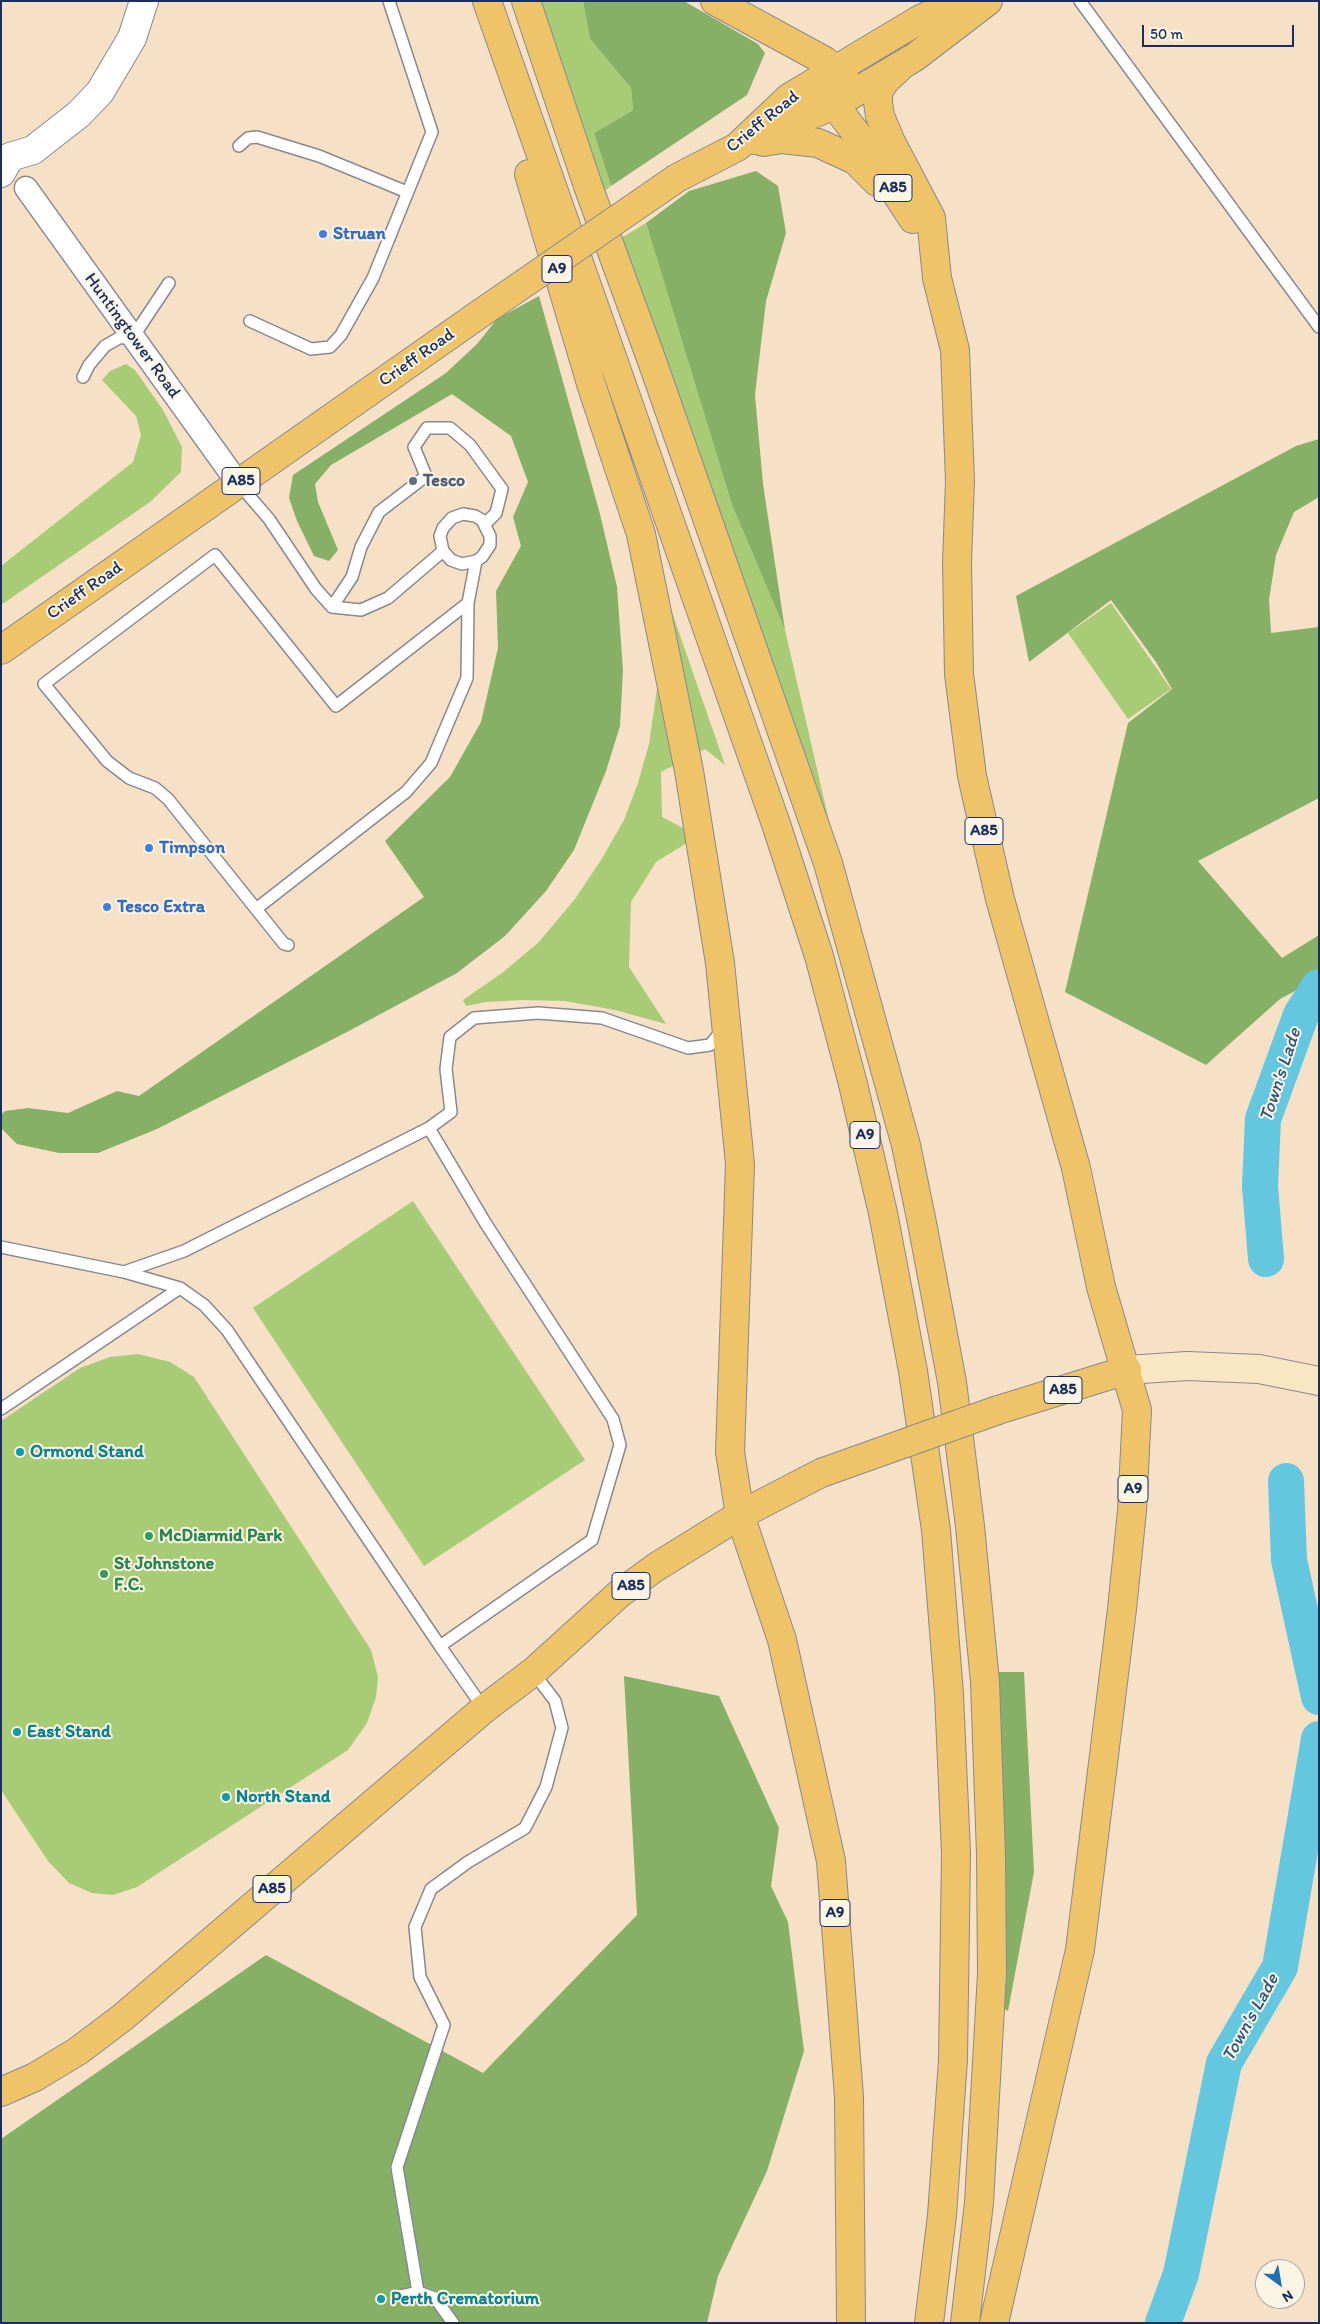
<!DOCTYPE html>
<style>
body{margin:0}
#map{position:relative;width:1320px;height:2324px;overflow:hidden;background:#f6e0c6;font-family:Itim,sans-serif}
canvas{display:block}
.frame{position:absolute;inset:0;border:2px solid #1b2f5e;pointer-events:none}
.north{position:absolute;left:1255px;top:2259px;width:50px;height:50px;box-sizing:border-box;background:#fcf5e5;border:1px solid #a2a6af;border-radius:50%;rotate:148deg;font-size:14px;font-weight:700;line-height:20px;text-align:center;color:#1b2f5e}
.north::after{content:'';display:block;margin:auto;width:18px;height:22px;background:#1f6fb2;clip-path:polygon(50% 0,100% 100%,50% 72%,0 100%)}
.scale{position:absolute;left:1142px;top:25px;width:152px;height:22px;box-sizing:border-box;border:2px solid #1b2f5e;border-top:0;padding-left:6px;font-size:15px;line-height:18px;white-space:nowrap;color:#1b2f5e;-webkit-text-stroke:4px #fcf5e5;paint-order:stroke}
</style>
<div id="map">
<canvas width="1320" height="2324"></canvas>
<div class="frame"></div>
<div class="north">N</div>
<div class="scale">50 m</div>
</div>
<script>
const ctx = document.querySelector('canvas').getContext('2d');
ctx.lineJoin = 'round';
function fill(path, color) { ctx.fillStyle = color; ctx.fill(path, 'evenodd'); }
const poly = rows => new Path2D(rows.map(r => 'M' + r).join(''));
function trace(path, color, width, dash) { ctx.strokeStyle = color; ctx.lineWidth = width; ctx.lineCap = dash ? 'butt' : 'round'; ctx.setLineDash(dash || []); ctx.stroke(path); }
function write(font, color, halo, rows, align = 'center') {
  ctx.font = font + ' Itim,sans-serif'; ctx.lineWidth = 4; ctx.setLineDash([]); ctx.textBaseline = 'middle'; ctx.strokeStyle = halo; ctx.fillStyle = color; for (const [text, x, y, turn = 0] of rows) {
    ctx.save(); ctx.translate(x, y); ctx.rotate((+turn || 0) * Math.PI / 180); ctx.textAlign = isNaN(turn) ? turn : align; if (halo) ctx.strokeText(text, 0, 0); ctx.fillText(text, 0, 0); ctx.restore();
  }
}
fill(poly([
 [531,1,583,1,590,39,631,88,633,110,594,133,611,186,595,198],
 [646,223,732,505,785,630,852,921,616,241],
 [126,364,135,370,163,410,182,447,181,472,150,502,1,605,1,566,133,462,141,435,136,416,102,380,110,371],
 [606,422,725,765,705,749,661,772,662,817,698,836,656,862,631,902,629,967,666,1024,615,1010,565,1001,522,1000,486,1002,466,1006,463,1000,502,973,538,943,575,899,601,860,624,820,638,783,649,744,658,682],
 [1111,603,1171,689,1128,719,1068,633],
 [413,1201,585,1460,424,1566,253,1308],
 [138,1354,170,1362,194,1377,371,1650,378,1677,376,1697,367,1723,348,1750,137,1887,113,1895,92,1893,69,1883,48,1861,1,1790,1,1421,80,1368,110,1357]
]), '#a7cc75');
fill(poly([
 [583,1,684,1,758,44,765,53,747,95,611,186,594,133,633,110,631,88,590,39],
 [756,171,778,186,786,233,766,301,755,395,763,484,785,630,732,505,646,223,689,191],
 [539,296,600,514,617,587,623,670,620,726,606,771,574,850,546,891,505,936,457,973,347,1032,157,1129,98,1153,59,1153,17,1144,1,1128,1,1115,5,1111,28,1108,68,1113,117,1091,139,1096,424,897,385,841,450,777,481,722,498,648,496,591,521,546,513,517,528,482,511,436,452,394,331,465,315,484,318,502,338,550,329,561,314,556,297,521,289,498,293,475,446,373,477,344,497,319],
 [1319,439,1319,497,1294,512,1276,555,1269,600,1271,633,1319,627,1319,798,1198,861,1282,958,1319,935,1319,978,1280,999,1206,1065,1065,992,1128,723,1172,689,1156,662,1111,600,1029,662,1016,596,1296,446],
 [993,1672,1024,1672,1034,1872,1008,2011,997,2004],
 [624,1676,719,1696,779,1828,771,1886,788,1922,804,2051,767,2171,718,2276,707,2323,1,2323,1,2139,266,1955,483,2073,637,1915]
]), '#85b066');
trace(poly([
 [1266,1259,1260,1186,1263,1119,1301,1015,1319,987],
 [1286,1481,1289,1560,1319,1697],
 [1163,2323,1181,2274,1224,2063,1280,1967,1319,1739]
]), '#62c7df', 36);
const service = poly([
 [1080,1,1319,327],
 [239,146,248,138,257,137,319,156,407,192],
 [250,321,311,349,330,347,341,335,373,278,432,132,389,1],
 [83,377,89,365,105,346,119,338,133,337,169,283],
 [238,483,269,519,316,589,332,607,361,610,388,598,443,551],
 [468,603,336,706,215,555,44,684,107,761,129,778,155,788,168,799,256,909,406,792,431,763,467,678,468,603,476,561,482,557,490,545,490,536,482,520,475,516,463,514,452,518,443,528,440,536,443,551,451,560,462,564,476,561],
 [332,607,352,577,361,547,379,512,426,476,414,447,427,428,450,428,470,445,502,489,496,513,485,524],
 [256,909,284,944,288,945],
 [429,1128,451,1112,446,1069,450,1037,474,1018,538,1013,602,1018,688,1048,710,1045,724,1028],
 [1,1247,124,1272,180,1288,204,1305,227,1330,440,1646,592,1540,620,1445,613,1419,486,1224,429,1128,184,1251,124,1272],
 [1,1409,180,1288],
 [440,1646,484,1709],
 [418,2292,397,2167,444,2025,420,1977,415,1927,431,1889,468,1862,525,1828,546,1787,562,1728,555,1701,533,1672],
 [400,2296,418,2292,435,2298,453,2323]
]);
const minor = poly([
 [26,188,238,483]
]);
const tertiary = poly([
 [1,173,10,157,33,150,79,114,100,92,132,38,144,1]
]);
const secondary = poly([
 [1127,1370,1187,1366,1259,1369,1319,1381]
]);
const primary = poly([
 [1,2092,35,2077,78,2051,123,2017,484,1709,533,1672,619,1594,656,1567,740,1515]
]);
const trunk = poly([
 [487,1,776,824,819,956,853,1084,883,1213,913,1371,936,1530,949,1694,956,1853,953,2060,942,2215,929,2323],
 [526,1,588,186,652,361,828,863,906,1145,922,1223,952,1382,970,1526,985,1682,991,1855,992,1973,979,2203,965,2323],
 [715,1,825,61,847,83],
 [902,65,885,81,878,92,878,102,880,116,891,142,931,218,937,278,955,350,960,481,957,562,959,674,972,776,1000,899,1076,1168,1101,1287,1137,1410,1132,1511,1122,1609,1080,1950,994,2323],
 [824,91,862,141,913,219],
 [752,140,834,105,915,57,988,1],
 [763,142,782,139,818,143,855,160,877,182],
 [529,174,592,387,641,534,689,771,720,963,740,1164,730,1452,740,1515,782,1640,831,1861,849,2097,851,2323],
 [677,178,737,147,790,97,917,21,957,1],
 [1,650,481,313],
 [998,1410,1127,1370],
 [740,1515,821,1473]
]);
trace(service, '#888892', 14);
trace(minor, '#888892', 25);
trace(tertiary, '#888892', 30);
trace(secondary, '#888892', 30);
trace(primary, '#888892', 30);
trace(trunk, '#888892', 30);
trace(service, '#fff', 11);
trace(minor, '#fff', 22);
trace(tertiary, '#fff', 28);
trace(secondary, '#f9e7c3', 28);
trace(primary, '#efc469', 28);
trace(trunk, '#efc469', 28);
const trunkBridge = poly([
 [481,313,677,178],
 [821,1473,998,1410]
]);
trace(trunkBridge, '#888892', 30, []);
trace(trunkBridge, '#efc469', 28);
for (const [x, y, r, color] of [
 [323,234,5,"#3f7fe0"],
 [413,481,5,"#5c6f8a"],
 [149,848,5,"#3f7fe0"],
 [107,907,5,"#3f7fe0"],
 [20,1452,5,"#0f9aa8"],
 [149,1536,5,"#2e9e5b"],
 [104,1574,5,"#2e9e5b"],
 [17,1732,5,"#0f9aa8"],
 [226,1797,5,"#0f9aa8"],
 [381,2299,5,"#0f9aa8"]
]) { const dot = new Path2D(); dot.arc(x, y, r, 0, 2 * Math.PI); ctx.fillStyle = color; ctx.fill(dot); trace(dot, '#fcf5e5', 2); }
for (const [x, y, w] of [
 [893,188,38],
 [557,269,30],
 [241,481,38],
 [984,831,38],
 [865,1135,30],
 [1063,1390,38],
 [1133,1489,30],
 [631,1586,38],
 [272,1889,38],
 [835,1913,30]
]) { const box = new Path2D(); box.roundRect(x - w / 2, y - 13.5, w, 27, 4); ctx.fillStyle = '#fcf5e5'; ctx.fill(box); trace(box, '#1b2f5e', 1); }
write('bold 16px', '#1b2f5e', null, [
 ["A85",893,188],
 ["A9",557,269],
 ["A85",241,481],
 ["A85",984,831],
 ["A9",865,1135],
 ["A85",1063,1390],
 ["A9",1133,1489],
 ["A85",631,1586],
 ["A85",272,1889],
 ["A9",835,1913]
]);
write('18px', '#1b2f5e', '#fcf5e5', [
 ["Crieff Road",763,122,-39],
 ["Huntingtower Road",132,336,54],
 ["Crieff Road",417,358,-35],
 ["Crieff Road",85,591,-35]
]);
write('bold 18px', '#366cbe', '#fcf5e5', [
 ["Struan",333,234],
 ["Timpson",159,848],
 ["Tesco Extra",117,907]
], 'left');
write('bold 18px', '#4e5e75', '#fcf5e5', [
 ["Tesco",423,481]
], 'left');
write('bold 18px', '#0d838f', '#fcf5e5', [
 ["Ormond Stand",30,1452],
 ["East Stand",27,1732],
 ["North Stand",236,1797],
 ["Perth Crematorium",391,2299]
], 'left');
write('bold 18px', '#27864d', '#fcf5e5', [
 ["McDiarmid Park",159,1536],
 ["St Johnstone",114,1564],
 ["F.C.",114,1585]
], 'left');
write('italic 19px', '#2d557e', '#fcf5e5', [
 ["Town's Lade",1281,1075,-72],
 ["Town's Lade",1251,2018,-61]
]);
</script>
